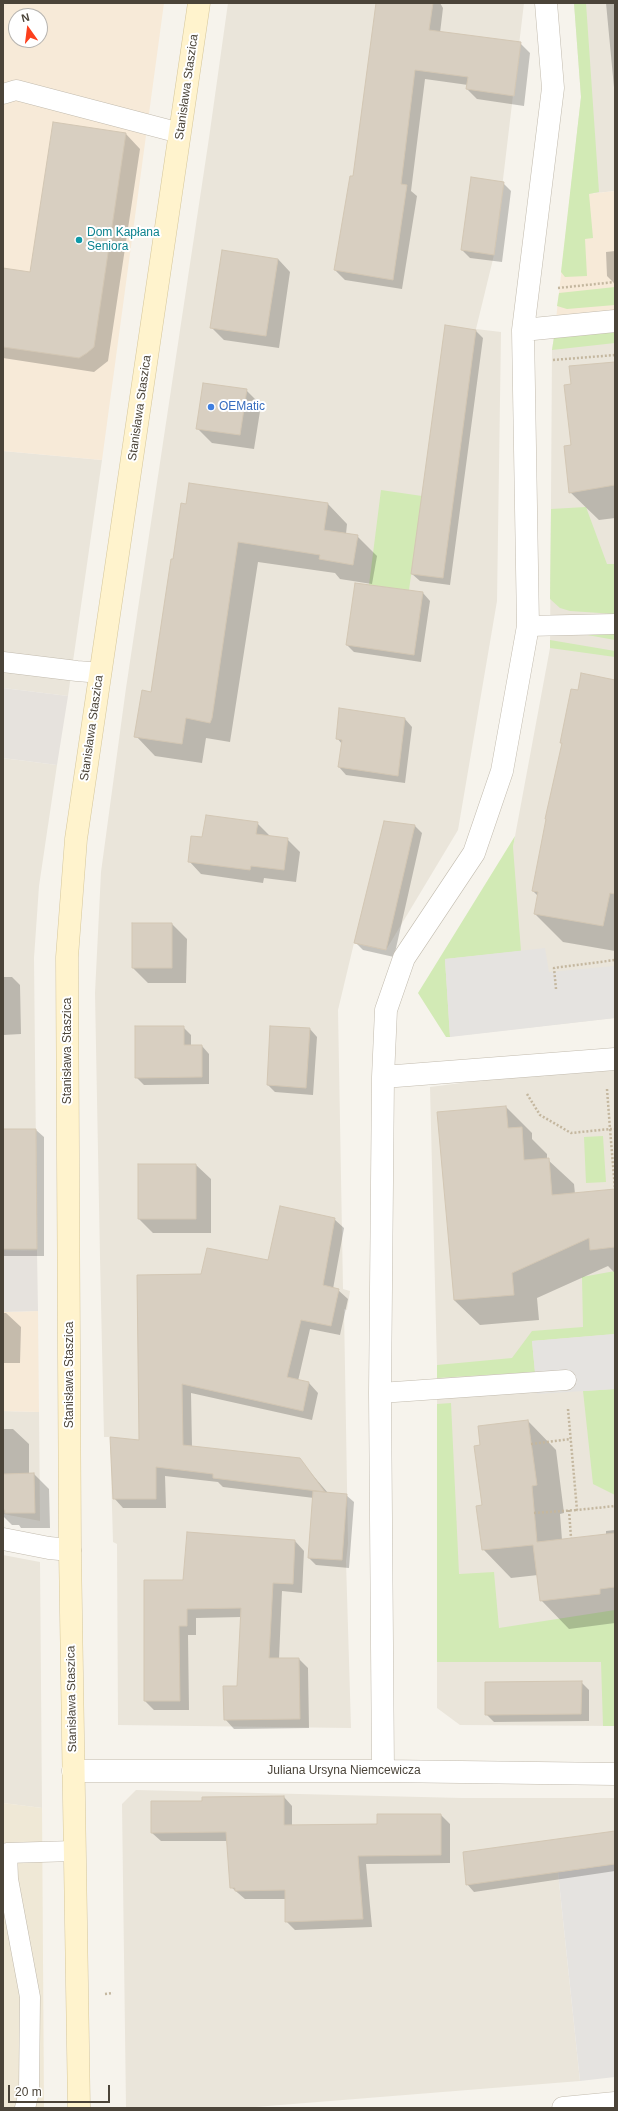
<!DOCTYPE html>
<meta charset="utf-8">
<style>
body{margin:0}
#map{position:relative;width:618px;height:2111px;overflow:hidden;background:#f6f3ec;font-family:Helvetica,sans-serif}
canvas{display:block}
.frame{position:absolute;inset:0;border:4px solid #4b4439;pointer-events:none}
.north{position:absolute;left:8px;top:8px;width:40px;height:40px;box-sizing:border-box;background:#fff;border:1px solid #b7b4b0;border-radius:50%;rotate:346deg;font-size:11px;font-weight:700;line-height:16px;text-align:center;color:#4b4439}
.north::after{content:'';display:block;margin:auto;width:14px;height:18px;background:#fc3f1d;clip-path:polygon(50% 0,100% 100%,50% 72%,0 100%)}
.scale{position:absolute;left:8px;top:2085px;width:102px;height:18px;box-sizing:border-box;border:2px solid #4b4439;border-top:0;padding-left:5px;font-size:12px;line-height:14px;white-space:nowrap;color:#4b4439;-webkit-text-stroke:3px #fff;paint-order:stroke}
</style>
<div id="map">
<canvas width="618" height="2111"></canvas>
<div class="frame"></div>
<div class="north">N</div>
<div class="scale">20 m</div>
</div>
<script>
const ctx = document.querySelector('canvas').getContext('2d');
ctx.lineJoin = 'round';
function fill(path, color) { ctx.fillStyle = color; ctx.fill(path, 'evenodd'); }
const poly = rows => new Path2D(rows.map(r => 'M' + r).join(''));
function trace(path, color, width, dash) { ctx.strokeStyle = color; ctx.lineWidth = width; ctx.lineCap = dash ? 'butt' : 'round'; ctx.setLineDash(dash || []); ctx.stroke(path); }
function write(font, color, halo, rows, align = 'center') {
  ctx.font = font + ' Helvetica,sans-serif'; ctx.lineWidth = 4; ctx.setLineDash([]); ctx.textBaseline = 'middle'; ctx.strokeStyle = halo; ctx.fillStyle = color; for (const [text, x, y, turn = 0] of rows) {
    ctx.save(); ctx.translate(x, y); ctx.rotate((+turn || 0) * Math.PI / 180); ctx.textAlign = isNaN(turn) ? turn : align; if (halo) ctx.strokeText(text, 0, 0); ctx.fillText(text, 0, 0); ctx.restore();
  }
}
fill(poly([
 [228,3,524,3,494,255,476,329,501,332,497,601,458,830,386,950,354,943,338,1010,343,1289,350,1291,347,1310,344,1309,348,1544,346,1561,351,1728,118,1725,117,1544,113,1542,110,1437,104,1437,100,1258,95,993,101,872,126,688,209,138],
 [574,3,615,3,615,191,570,196,581,97],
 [615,311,615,1018,446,1037,445,959,513,847,550,648,552,350,554,337],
 [3,451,102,460,68,696,3,688],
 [3,758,57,765,39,886,34,958,37,1251,3,1250],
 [615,1063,615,1726,460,1725,437,1708,437,1365,430,1087],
 [3,1411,39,1412,40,1521,3,1514],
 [3,1555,40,1562,42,1808,3,1803],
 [136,1790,462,1798,615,1798,615,1864,558,1872,580,2081,243,2108,126,2108,122,1804]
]), '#eae5da');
fill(poly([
 [3,3,164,3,102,460,3,451],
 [16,16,40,16,40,40,16,40],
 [615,191,615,311,556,319,570,196],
 [38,1311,39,1412,3,1411,3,1312]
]), '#f7ead8');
fill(poly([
 [3,688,68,696,57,765,3,758],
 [3,1250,37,1251,38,1311,3,1312]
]), '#e6e2dd');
fill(poly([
 [3,1803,42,1808,44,2108,3,2108]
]), '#efe8d6');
fill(poly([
 [574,3,586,3,599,192,589,194,593,238,585,239,587,276,565,277,561,272,581,97],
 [615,287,615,305,567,309,557,306,559,293],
 [615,330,615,343,552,350,554,337],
 [381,490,422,496,409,590,369,585],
 [586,507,607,564,615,564,615,614,570,611,560,608,550,599,551,509],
 [615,630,615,640,565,631],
 [550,640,615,651,615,657,550,648],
 [515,836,513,847,521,951,445,959,450,1037,446,1037,418,993],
 [603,1136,606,1182,586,1183,584,1137],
 [615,1271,615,1334,532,1341,535,1372,437,1378,437,1365,512,1358,532,1331,583,1327,582,1277],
 [615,1389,615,1495,593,1484,583,1391],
 [451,1403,459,1574,494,1572,499,1628,615,1610,615,1726,603,1726,601,1662,437,1662,437,1404]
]), '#d2eab5');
fill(poly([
 [545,948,549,972,615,966,615,1018,450,1037,445,959],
 [615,1334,615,1389,537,1394,532,1341],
 [615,1864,615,2077,580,2081,558,1872]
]), '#e5e3e0');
fill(poly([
 [377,3,440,3,443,8,440,33,520,43,530,53,524,106,477,99,467,89,468,85,425,79,411,191,417,196,402,289,345,280,335,270,354,177],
 [606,3,615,3,615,98],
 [126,134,140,149,108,361,94,372,3,358,3,269,31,273],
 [503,183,511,191,502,262,470,258,462,250],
 [615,251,615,284,607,276,606,252],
 [278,259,290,272,279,348,224,340,211,327],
 [476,331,483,338,450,585,420,581,412,574],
 [615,363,615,518,599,520,570,492,572,385],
 [246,390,261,405,254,449,212,443,197,428],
 [328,504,347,524,346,534,357,536,377,556,372,584,340,579,335,573,258,562,230,742,206,738,202,763,155,756,136,736,151,693,174,560,187,505],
 [423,593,430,601,421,662,354,652,347,645],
 [615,681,615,951,563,942,535,914,538,896,533,891,563,744,561,743,578,691],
 [340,709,405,719,412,727,405,783,346,775,339,767,342,744,337,738],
 [257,823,270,836,287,839,300,852,296,882,264,878,263,883,201,874,189,861,203,838],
 [415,826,422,833,394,957,363,950,355,942],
 [172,924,187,939,186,983,148,983,133,968],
 [3,977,12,977,20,985,21,1034,3,1035],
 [183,1027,191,1035,191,1046,202,1046,209,1054,209,1084,144,1085,136,1077],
 [310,1029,317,1037,313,1095,275,1092,268,1085],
 [506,1107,532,1133,532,1139,547,1154,547,1159,574,1184,575,1194,615,1190,615,1273,608,1266,537,1298,539,1320,480,1325,454,1300],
 [3,1130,36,1130,44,1137,44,1256,3,1256],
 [196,1165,211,1179,211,1233,153,1233,139,1219],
 [334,1219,344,1228,333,1289,338,1290,348,1299,340,1335,310,1329,298,1381,309,1383,318,1393,312,1420,191,1393,192,1447,299,1459,328,1493,346,1495,354,1502,349,1568,316,1565,309,1558,314,1498,223,1487,218,1482,165,1476,166,1508,123,1508,114,1498,140,1441,202,1275,269,1261],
 [3,1313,6,1313,21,1327,20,1363,3,1363],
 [528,1421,556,1450,564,1513,560,1514,562,1540,606,1535,606,1531,615,1530,615,1623,569,1629,541,1600,538,1575,511,1578,483,1549,481,1446],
 [3,1429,13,1429,29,1444,29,1474,34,1474,49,1489,50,1528,21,1528,19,1525,12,1525,3,1516],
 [295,1541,304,1551,302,1593,282,1591,279,1659,299,1659,308,1668,309,1728,234,1729,225,1719,238,1687,241,1617,196,1618,196,1635,188,1635,189,1710,154,1710,145,1701,145,1581,184,1581],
 [581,1682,589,1690,589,1721,494,1722,486,1714],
 [284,1797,292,1806,292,1826,378,1825,441,1815,450,1824,450,1863,366,1864,372,1927,295,1930,286,1921,286,1899,245,1899,231,1887,228,1841,161,1841,152,1833,203,1802],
 [615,1832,615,1871,474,1892,467,1884]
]), '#0003');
const building = poly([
 [376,3,433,3,429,30,521,42,514,96,466,89,468,77,415,70,401,184,407,185,393,280,334,270,350,176,353,176,376,3],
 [53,122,126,133,94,347,87,353,79,358,3,347,3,268,30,272,53,122],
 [471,177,504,182,494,255,461,250,471,177],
 [222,250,278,259,266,336,210,328,222,250],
 [445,325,476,330,443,578,411,574,445,325],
 [615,362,615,485,569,493,564,446,571,445,564,385,571,384,569,366,615,362],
 [203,383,247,389,240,435,196,429,203,383],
 [189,483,328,503,324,530,358,535,353,565,319,559,320,555,238,542,212,718,210,723,186,718,182,744,134,737,142,690,151,692,171,559,173,559,181,503,186,504,189,483],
 [355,583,423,592,414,655,346,645,355,583],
 [581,673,615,680,615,894,610,893,603,926,534,914,538,892,532,891,546,819,545,819,562,743,560,743,571,689,578,690,581,673],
 [339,708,405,718,398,776,338,767,342,740,336,739,339,708],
 [206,815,258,822,256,834,288,838,284,870,251,866,250,870,188,862,191,836,202,837,206,815],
 [384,821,415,825,386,950,354,943,384,821],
 [132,923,172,923,172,968,132,968,132,923],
 [135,1026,184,1026,184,1045,202,1045,202,1077,135,1078,135,1026],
 [270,1026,310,1028,306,1088,267,1085,270,1026],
 [506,1106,508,1128,522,1127,524,1160,549,1158,552,1195,615,1189,615,1247,590,1250,589,1238,512,1273,514,1295,454,1300,437,1112,506,1106],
 [3,1129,36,1129,37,1249,3,1249,3,1129],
 [138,1164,196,1164,196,1219,138,1219,138,1164],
 [280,1206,335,1218,323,1285,339,1289,331,1326,301,1320,287,1377,309,1382,303,1411,182,1384,183,1445,300,1458,325,1492,213,1478,213,1474,156,1467,156,1499,113,1499,110,1437,139,1440,137,1275,201,1274,207,1248,268,1260,280,1206],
 [528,1420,537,1485,532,1486,537,1542,615,1533,615,1587,600,1589,600,1594,540,1601,533,1545,482,1550,476,1506,482,1505,474,1446,480,1445,478,1426,528,1420],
 [34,1473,35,1513,5,1513,5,1510,3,1510,3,1474,34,1473],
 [313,1491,347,1494,342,1560,308,1558,313,1491],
 [187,1532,295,1540,293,1584,273,1583,269,1658,299,1658,300,1719,224,1720,223,1686,237,1686,241,1608,187,1609,187,1626,179,1626,180,1701,144,1701,144,1580,183,1580,187,1532],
 [582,1681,581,1714,485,1715,485,1682,582,1681],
 [284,1796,284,1825,377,1824,377,1814,441,1814,441,1855,358,1856,363,1919,285,1922,285,1890,235,1891,235,1888,230,1888,226,1832,151,1833,151,1801,202,1801,202,1797,284,1796],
 [615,1831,615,1864,466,1885,463,1852,615,1831]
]);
fill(building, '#d8cfc1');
trace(building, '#d3c7b4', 1);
const lane = poly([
 [3,94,16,90,180,133],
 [528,626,615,624],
 [3,662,77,671,101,673],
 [380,1393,566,1380],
 [25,2108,29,2092,30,1997,8,1879,7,1853,74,1851]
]);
const street = poly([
 [523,330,615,321],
 [383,1077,615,1059],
 [3,1539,49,1548,70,1550],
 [73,1771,383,1771,615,1774],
 [383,1771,380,1393,383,1077,386,1010,404,958,474,853,502,771,528,626,523,330,553,88,546,3],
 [563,2108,615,2103]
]);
const secondary = poly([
 [79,2108,70,1550,67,957,76,839,199,3]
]);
trace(lane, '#c2bbae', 21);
trace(street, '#c2bbae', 23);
trace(secondary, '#d6c79b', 23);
trace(poly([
 [558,288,615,282],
 [553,360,615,355],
 [556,989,554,968,615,960],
 [607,1089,610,1129,615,1129],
 [527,1094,540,1115,571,1133,610,1129,615,1189],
 [568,1409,577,1510,615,1506],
 [531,1444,571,1439],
 [569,1510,571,1538],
 [534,1513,577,1510],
 [105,1994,113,1993]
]), '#c4b79f', 2.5, [2, 2]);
trace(lane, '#fff', 20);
trace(street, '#fff', 22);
trace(secondary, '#fff3cd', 22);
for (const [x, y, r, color] of [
 [79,240,4,"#0f9aa8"],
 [211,407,4,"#3f7fe0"]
]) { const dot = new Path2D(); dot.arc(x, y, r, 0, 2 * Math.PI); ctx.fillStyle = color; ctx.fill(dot); trace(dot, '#fff', 1.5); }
write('12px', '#4b4439', '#fff', [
 ["Stanisława Staszica",187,87,-82],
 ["Stanisława Staszica",140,408,-82],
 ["Stanisława Staszica",92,728,-82],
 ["Stanisława Staszica",68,1051,-90],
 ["Stanisława Staszica",70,1375,-90],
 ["Stanisława Staszica",72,1699,-91],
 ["Juliana Ursyna Niemcewicza",344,1771]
]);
write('12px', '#0d838f', '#fff', [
 ["Dom Kapłana",87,233],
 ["Seniora",87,247]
], 'left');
write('12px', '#366cbe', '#fff', [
 ["OEMatic",219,407]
], 'left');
</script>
